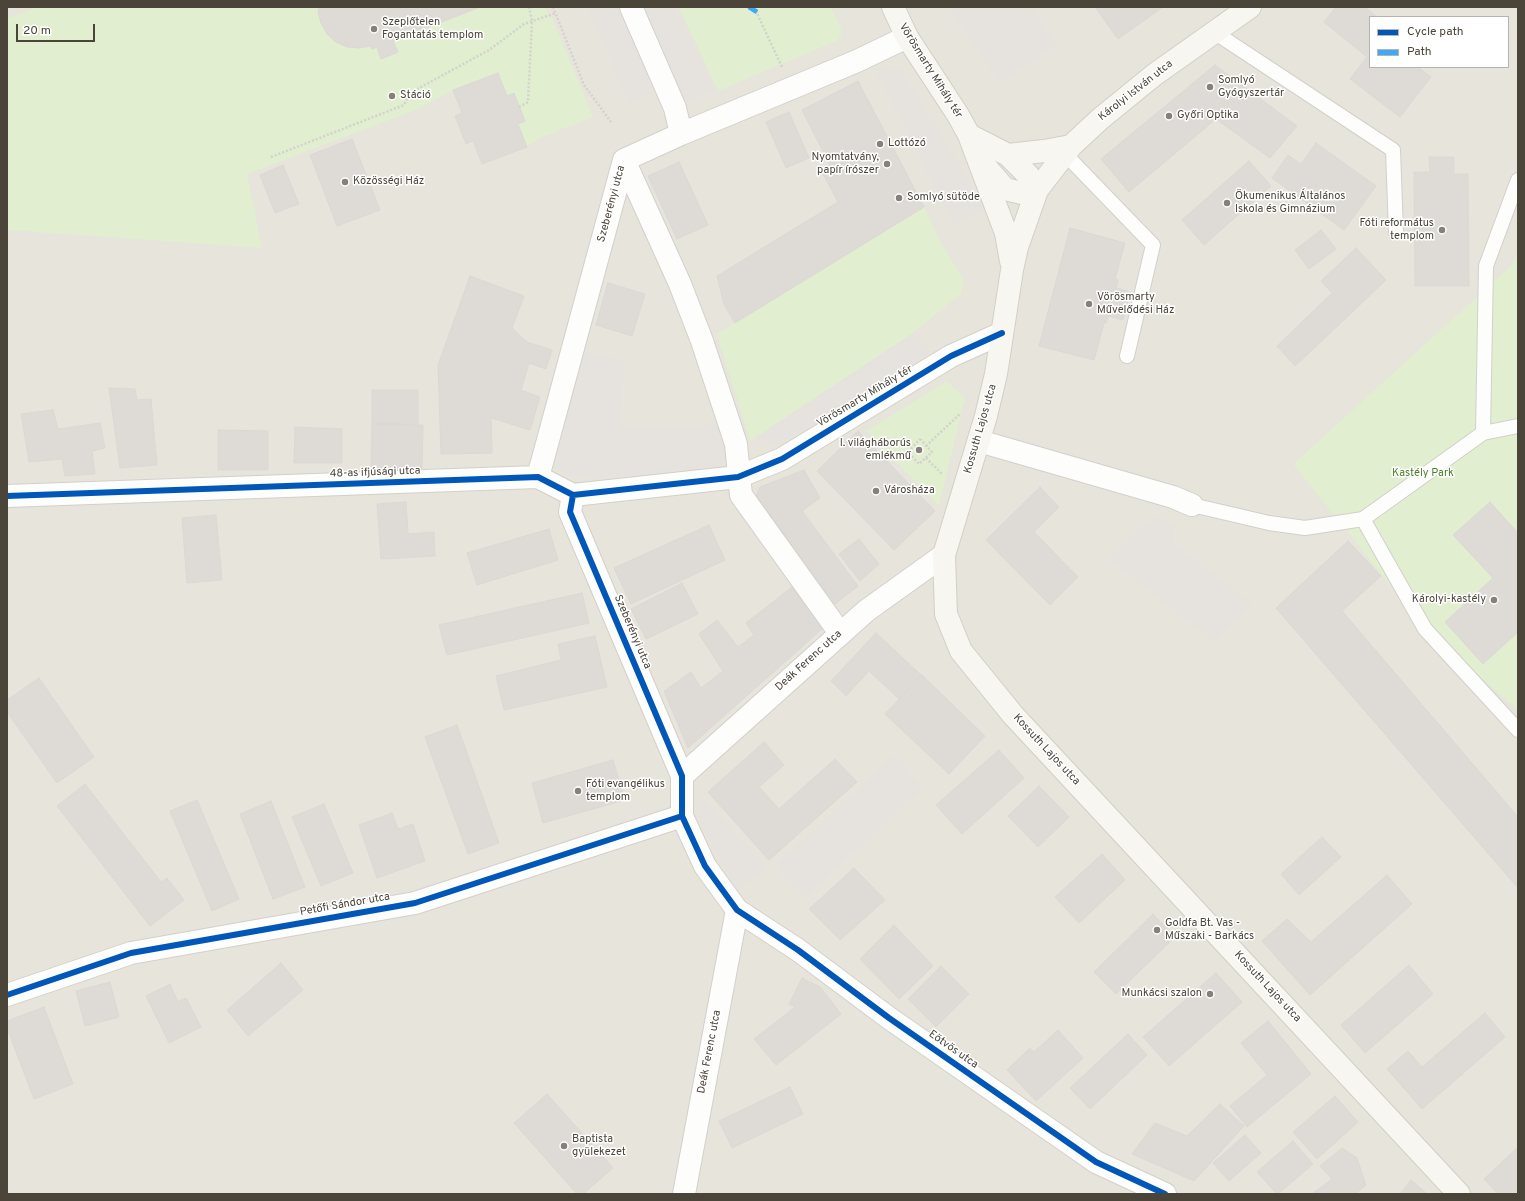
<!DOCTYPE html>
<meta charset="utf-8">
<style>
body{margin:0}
#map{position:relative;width:1525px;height:1201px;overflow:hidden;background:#f4f2ee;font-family:Overpass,sans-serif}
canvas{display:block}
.frame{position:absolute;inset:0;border:8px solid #4b4439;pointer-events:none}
.legend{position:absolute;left:1369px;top:16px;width:140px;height:52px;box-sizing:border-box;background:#fff;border:1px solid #b7b4b0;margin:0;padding:5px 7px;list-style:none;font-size:12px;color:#4b4439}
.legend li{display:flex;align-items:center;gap:8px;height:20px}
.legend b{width:20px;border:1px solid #b7b4b0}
.scale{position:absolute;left:16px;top:24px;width:79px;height:18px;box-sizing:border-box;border:2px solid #4b4439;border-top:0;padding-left:5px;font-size:12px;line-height:14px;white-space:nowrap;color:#4b4439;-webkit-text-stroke:3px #fff;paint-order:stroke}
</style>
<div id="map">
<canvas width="1525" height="1201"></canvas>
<div class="frame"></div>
<ul class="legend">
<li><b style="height:5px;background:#0057b8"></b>Cycle path</li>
<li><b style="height:5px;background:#3fa9f5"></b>Path</li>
</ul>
<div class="scale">20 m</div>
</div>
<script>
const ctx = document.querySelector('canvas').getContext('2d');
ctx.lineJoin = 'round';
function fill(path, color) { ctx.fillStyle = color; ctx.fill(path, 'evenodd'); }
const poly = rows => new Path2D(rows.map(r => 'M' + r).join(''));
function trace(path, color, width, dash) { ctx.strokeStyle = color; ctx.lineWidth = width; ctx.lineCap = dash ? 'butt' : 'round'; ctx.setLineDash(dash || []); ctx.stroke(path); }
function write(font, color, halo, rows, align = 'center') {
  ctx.font = font + ' Overpass,sans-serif'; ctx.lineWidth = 3; ctx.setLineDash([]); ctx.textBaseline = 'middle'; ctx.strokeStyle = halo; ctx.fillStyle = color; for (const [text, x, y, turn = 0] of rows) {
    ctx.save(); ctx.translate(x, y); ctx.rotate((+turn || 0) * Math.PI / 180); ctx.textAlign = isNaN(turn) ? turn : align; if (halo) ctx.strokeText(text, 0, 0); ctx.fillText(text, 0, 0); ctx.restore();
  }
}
fill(poly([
 [7,7,1518,7,1518,1194,7,1194],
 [1370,17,1508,17,1508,67,1370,67]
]), '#e7e4dc');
fill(poly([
 [39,7,319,7,318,12,321,23,327,34,336,42,347,47,359,48,371,46,377,47,381,58,398,52,393,41,480,7,545,7,553,20,593,117,542,137,527,147,518,124,514,93,507,96,453,90,418,109,247,174,262,248,7,230,7,18],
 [679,7,831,7,841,29,841,35,838,40,834,42,718,91],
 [924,207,940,241,964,280,961,294,913,333,750,441,717,334],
 [1518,251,1518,710,1425,629,1293,464,1512,265],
 [947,381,965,398,939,506,866,431]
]), '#e1eecf');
fill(poly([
 [588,7,675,7,715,91,675,108,665,87,629,104],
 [949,7,1031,7,1057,45,1000,83],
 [875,69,901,70,986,210,954,226],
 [913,333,930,353,781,445,755,438],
 [582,351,624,361,620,422,623,428,721,425,729,455,718,468,595,479,571,476,561,470,557,455],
 [1154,517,1173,525,1175,545,1252,605,1214,641,1110,560],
 [894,756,923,787,805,897,776,865],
 [701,798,767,868,738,889,700,822]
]), '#e6e3df');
const building = poly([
 [319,7,480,7,393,41,398,52,381,59,377,47,372,49,371,46,359,48,347,47,336,42,327,34,321,23,318,12,319,7],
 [1095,7,1163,7,1118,39,1095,7],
 [1336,7,1365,7,1377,17,1370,17,1370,51,1366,56,1324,22,1336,7],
 [1370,53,1370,67,1418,67,1431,77,1400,117,1350,79,1370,53],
 [1215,65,1297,126,1270,158,1216,119,1129,192,1101,159,1215,65],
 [498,73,507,96,514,93,525,121,518,124,527,147,482,164,473,141,466,144,455,116,462,113,453,90,498,73],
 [858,81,924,207,735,323,724,304,717,276,838,202,821,170,830,165,802,110,858,81],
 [789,112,809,158,786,168,766,122,789,112],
 [352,139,380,210,337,226,310,155,352,139],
 [1316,143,1376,186,1344,230,1272,178,1288,155,1301,164,1316,143],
 [1429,157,1454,157,1454,174,1468,174,1469,286,1415,286,1414,172,1430,172,1429,157],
 [1249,161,1271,186,1204,245,1182,220,1249,161],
 [679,162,708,225,677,239,648,176,679,162],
 [283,165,299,204,275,213,260,175,283,165],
 [1070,228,1125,243,1115,279,1118,280,1116,288,1130,292,1123,320,1108,316,1106,323,1104,323,1094,360,1039,346,1070,228],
 [1321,230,1336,249,1309,269,1295,250,1321,230],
 [1356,248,1386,280,1325,338,1306,318,1332,293,1321,281,1356,248],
 [470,276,524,296,512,328,527,342,552,350,546,369,529,363,521,390,540,397,530,430,491,418,492,453,441,454,438,365,470,276],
 [608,283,645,294,632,336,596,325,608,283],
 [1306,318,1325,338,1295,366,1277,346,1306,318],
 [109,388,135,389,137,400,151,399,157,465,120,468,109,388],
 [372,390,418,390,418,424,372,424,372,390],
 [53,410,58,429,100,423,105,448,92,451,95,474,65,476,62,459,29,462,21,414,53,410],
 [372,424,423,425,422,469,371,468,372,424],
 [295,427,342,429,342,463,294,463,295,427],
 [218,430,268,431,268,470,218,470,218,430],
 [858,431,935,511,894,550,817,471,858,431],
 [804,470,820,498,802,511,858,586,835,604,756,496,760,487,804,470],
 [1040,487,1059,507,1034,532,1078,577,1050,605,986,540,1040,487],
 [406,502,408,534,434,532,435,556,381,559,377,504,406,502],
 [1490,502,1518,533,1518,632,1483,664,1445,622,1493,578,1453,535,1490,502],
 [216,515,222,580,187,583,182,518,216,515],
 [709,525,725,560,631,604,614,568,709,525],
 [549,529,558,560,477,585,467,553,549,529],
 [859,539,879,564,860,581,839,554,859,539],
 [1348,541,1381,576,1342,611,1518,817,1518,888,1276,608,1348,541],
 [682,583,698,614,646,639,631,609,682,583],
 [792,587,823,628,688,748,664,691,691,672,701,688,723,671,699,634,717,620,738,647,754,635,746,623,792,587],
 [582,593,589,623,447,655,439,625,582,593],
 [876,633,921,675,899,699,869,671,846,696,831,681,876,633],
 [595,636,607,687,504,710,496,676,561,660,558,644,595,636],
 [922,675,985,736,949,774,885,714,922,675],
 [39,678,94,757,57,783,7,712,7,700,39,678],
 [457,725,499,843,468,854,425,737,457,725],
 [764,742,784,765,759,787,779,809,835,759,857,782,769,860,708,792,764,742],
 [999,750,1024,778,962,834,936,805,999,750],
 [613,760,625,800,543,823,532,783,613,760],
 [85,784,161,882,167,878,184,900,150,926,57,806,85,784],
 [1039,786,1069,817,1038,847,1008,816,1039,786],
 [197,800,239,899,212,911,170,811,197,800],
 [271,801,305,887,273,899,240,814,271,801],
 [324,804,353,873,321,886,292,817,324,804],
 [392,813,398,829,413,824,425,861,377,878,359,825,392,813],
 [1322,837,1341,857,1299,895,1281,874,1322,837],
 [1102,854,1125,880,1079,923,1055,897,1102,854],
 [854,868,885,900,840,940,809,909,854,868],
 [1387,875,1412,904,1310,995,1262,941,1287,919,1311,942,1387,875],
 [1153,914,1175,937,1116,994,1094,972,1153,914],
 [894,925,933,966,899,999,860,959,894,925],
 [281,963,303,990,248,1036,227,1010,281,963],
 [1409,965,1433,994,1365,1053,1341,1025,1409,965],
 [941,966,969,994,936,1027,908,999,941,966],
 [1216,973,1242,1002,1169,1066,1143,1037,1216,973],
 [802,978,820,987,841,1014,776,1065,754,1039,795,1007,789,1004,802,978],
 [110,982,119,1017,85,1026,76,991,110,982],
 [170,984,178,1002,186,998,201,1027,169,1043,146,996,170,984],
 [44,1007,73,1084,34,1099,7,1028,7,1021,44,1007],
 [1485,1013,1505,1037,1422,1109,1387,1069,1408,1051,1422,1067,1485,1013],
 [1268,1021,1311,1074,1247,1127,1230,1106,1267,1075,1241,1043,1268,1021],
 [1058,1030,1083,1058,1036,1101,1007,1070,1030,1048,1034,1052,1058,1030],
 [1128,1034,1147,1055,1090,1109,1070,1088,1128,1034],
 [790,1087,803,1114,732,1148,719,1121,790,1087],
 [547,1094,613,1168,583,1194,577,1194,514,1123,547,1094],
 [1335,1096,1358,1122,1317,1159,1293,1132,1335,1096],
 [1220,1104,1244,1126,1194,1181,1132,1154,1155,1123,1187,1136,1220,1104],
 [1245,1135,1261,1153,1229,1181,1213,1163,1245,1135],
 [1293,1141,1313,1164,1278,1194,1277,1194,1257,1172,1293,1141],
 [1518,1147,1518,1194,1498,1194,1484,1179,1518,1147],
 [1342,1148,1357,1158,1366,1185,1355,1194,1312,1194,1332,1179,1320,1166,1342,1148],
 [1411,1180,1427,1194,1400,1194,1411,1180]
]);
fill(building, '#dedbd6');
trace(building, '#dcd9d4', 1);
const lane = poly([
 [1214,32,1393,150,1396,232],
 [1065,154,1153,245,1127,356],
 [1483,433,1486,266,1518,180],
 [1192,505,1269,523,1305,528,1363,519,1483,433,1518,426],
 [1363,519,1425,629,1518,730]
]);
const street = poly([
 [631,7,675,108,681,134],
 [624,160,680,284,702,341,736,444,741,495,840,633],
 [624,160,681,134,857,61,907,37],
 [979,441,1173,497,1192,505],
 [538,477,624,160],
 [573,495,570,512,682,776,682,816,705,866,737,910,798,950,889,1018,1096,1162,1165,1194],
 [7,496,538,477,573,495,738,477,782,459,951,356,1002,333],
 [682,776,866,611,944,555],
 [7,995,131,953,415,903,682,816],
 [684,1194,737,910]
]);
const secondary = poly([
 [893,7,907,37,958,115,969,135,1006,233,1011,261],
 [1250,7,1154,75,1100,119,1071,146,1037,190,1017,247,1012,270,996,374,986,416,944,555,946,614,961,651,1013,715,1459,1194],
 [969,135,1008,155,1028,175,1037,190],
 [1008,155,1044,151,1071,146],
 [985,166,1005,189,1022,193,1037,190]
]);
trace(lane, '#d2d0cb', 16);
trace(street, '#d2d0cb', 24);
trace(secondary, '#d3cfc5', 24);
trace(poly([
 [553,7,584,85,611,122],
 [754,7,782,67],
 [519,107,528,102,532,21,529,7],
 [271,157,404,105,410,93,489,50,524,24,556,13],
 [920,439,932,452,919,464,908,452,920,439],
 [926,446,960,414],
 [926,458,942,474]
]), '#d3d2cc', 2.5, [2, 2]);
trace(lane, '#fdfdfc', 14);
trace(street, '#fdfdfc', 22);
trace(secondary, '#f7f6f1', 22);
trace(poly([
 [749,7,757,12]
]), '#3fa9f5', 5, [10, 5]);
trace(poly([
 [573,495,570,512,682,776,682,816,705,866,737,910,798,950,889,1018,1096,1162,1165,1194],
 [7,496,538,477,573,495,738,477,782,459,951,356,1002,333],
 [7,995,131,953,415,903,682,816]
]), '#0057b8', 6);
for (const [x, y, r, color] of [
 [374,29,4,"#868178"],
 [1210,87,4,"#868178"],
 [392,96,4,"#868178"],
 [1169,116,4,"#868178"],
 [880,144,4,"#868178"],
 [887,164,4,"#868178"],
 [345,182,4,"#868178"],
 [899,198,4,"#868178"],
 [1227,203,4,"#868178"],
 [1442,230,4,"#868178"],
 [1089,304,4,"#868178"],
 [919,450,4,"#868178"],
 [876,491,4,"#868178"],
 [1494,600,4,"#868178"],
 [578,791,4,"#868178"],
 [1157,930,4,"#868178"],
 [1210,994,4,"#868178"],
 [564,1146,4,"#868178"]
]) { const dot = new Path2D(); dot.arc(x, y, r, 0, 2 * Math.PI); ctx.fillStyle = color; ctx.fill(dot); trace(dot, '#fff', 1.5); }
write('11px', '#4b4439', '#fff', [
 ["Szeplőtelen",382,23],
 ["Fogantatás templom",382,36],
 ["Somlyó",1218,81],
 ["Gyógyszertár",1218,94],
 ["Stáció",400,96],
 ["Győri Optika",1177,116],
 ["Lottózó",888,144],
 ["Nyomtatvány,",879,158,"right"],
 ["papír írószer",879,171,"right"],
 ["Közösségi Ház",353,182],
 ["Ökumenikus Általános",1235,197],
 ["Iskola és Gimnázium",1235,210],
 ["Somlyó sütöde",907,198],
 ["Fóti református",1434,224,"right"],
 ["templom",1434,237,"right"],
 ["Vörösmarty",1097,298],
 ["Művelődési Ház",1097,311],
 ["I. világháborús",911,444,"right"],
 ["emlékmű",911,457,"right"],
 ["Városháza",884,491],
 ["Károlyi-kastély",1486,600,"right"],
 ["Fóti evangélikus",586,785],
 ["templom",586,798],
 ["Goldfa Bt. Vas -",1165,924],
 ["Műszaki - Barkács",1165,937],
 ["Munkácsi szalon",1202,994,"right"],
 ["Baptista",572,1140],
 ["gyülekezet",572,1153]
], 'left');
write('11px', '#4b4439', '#fff', [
 ["Vörösmarty Mihály tér",930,71,58],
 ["Károlyi István utca",1136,91,-38],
 ["Szeberényi utca",612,204,-75],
 ["Vörösmarty Mihály tér",865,397,-31],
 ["Kossuth Lajos utca",981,429,-74],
 ["48-as ifjúsági utca",375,473,-2],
 ["Szeberényi utca",632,632,67],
 ["Deák Ferenc utca",809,661,-42],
 ["Kossuth Lajos utca",1046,750,47],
 ["Petőfi Sándor utca",345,905,-10],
 ["Kossuth Lajos utca",1267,987,47],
 ["Eötvös utca",953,1050,35],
 ["Deák Ferenc utca",710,1052,-79]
]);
write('11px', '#4a7f2a', '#fff', [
 ["Kastély Park",1423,474]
]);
</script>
